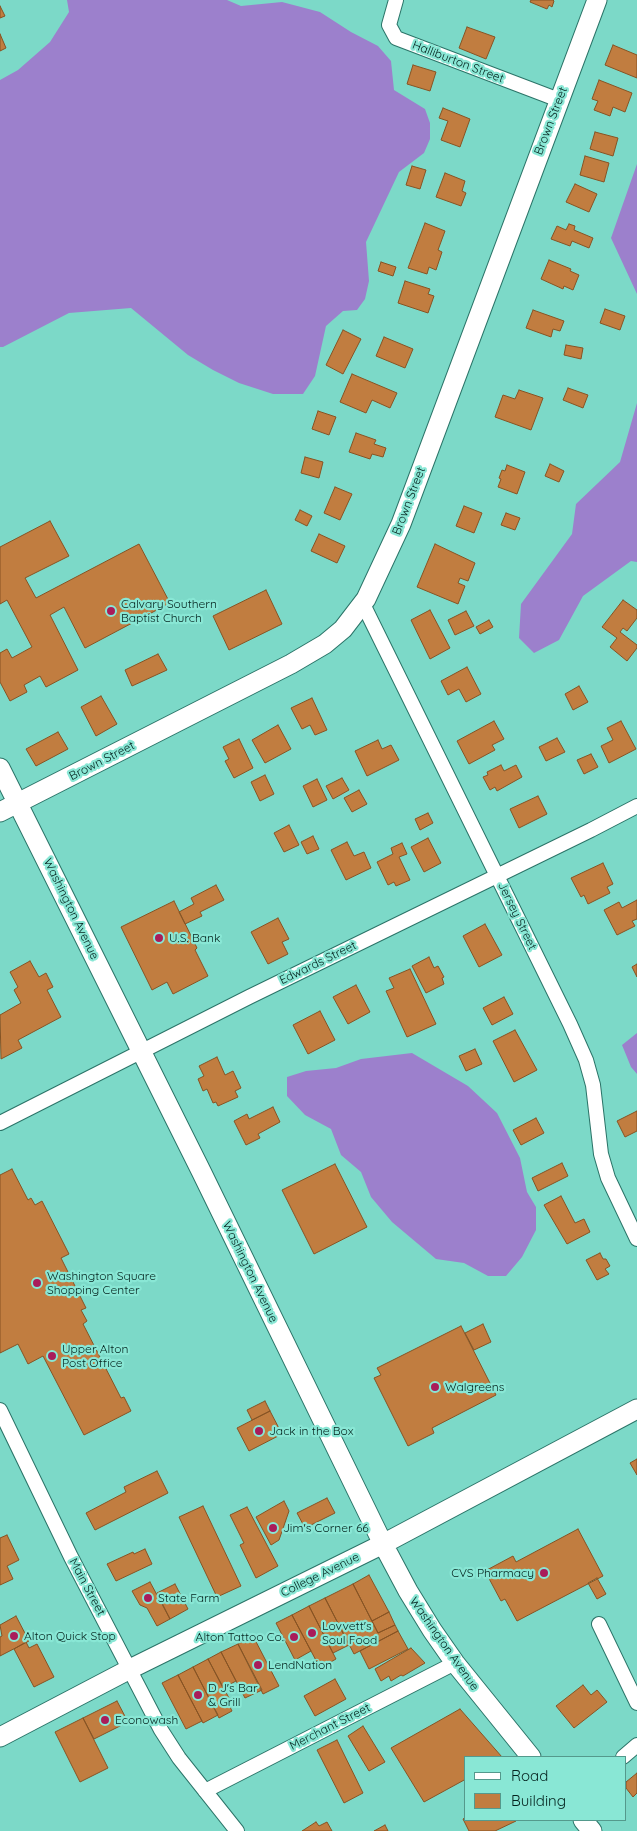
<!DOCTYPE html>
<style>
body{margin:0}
#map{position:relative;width:637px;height:1831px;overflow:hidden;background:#7cd9c8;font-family:Quicksand,sans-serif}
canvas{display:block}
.legend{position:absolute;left:464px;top:1756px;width:162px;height:65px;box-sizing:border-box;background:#89e7d5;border:1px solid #54998c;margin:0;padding:6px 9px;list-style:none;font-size:15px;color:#04231e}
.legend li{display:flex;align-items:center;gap:10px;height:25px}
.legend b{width:25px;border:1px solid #54998c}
</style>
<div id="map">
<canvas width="637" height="1831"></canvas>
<ul class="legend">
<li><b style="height:6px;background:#fff"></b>Road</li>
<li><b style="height:14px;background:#c17d40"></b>Building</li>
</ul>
</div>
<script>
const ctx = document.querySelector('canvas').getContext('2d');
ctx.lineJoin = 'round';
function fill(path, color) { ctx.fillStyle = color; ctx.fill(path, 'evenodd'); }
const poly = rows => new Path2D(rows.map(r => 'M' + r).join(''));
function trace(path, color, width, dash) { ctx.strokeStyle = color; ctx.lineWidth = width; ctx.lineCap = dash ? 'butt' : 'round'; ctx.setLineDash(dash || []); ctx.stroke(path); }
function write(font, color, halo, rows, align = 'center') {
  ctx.font = font + ' Quicksand,sans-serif'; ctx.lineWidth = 4.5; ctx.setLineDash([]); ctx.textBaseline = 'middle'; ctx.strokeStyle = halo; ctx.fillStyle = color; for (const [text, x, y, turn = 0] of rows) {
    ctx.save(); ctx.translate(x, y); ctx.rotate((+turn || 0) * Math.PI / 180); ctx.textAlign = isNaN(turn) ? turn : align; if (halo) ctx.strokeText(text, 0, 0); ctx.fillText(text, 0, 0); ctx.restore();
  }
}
fill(poly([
 [67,0,227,0,241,6,282,2,320,12,351,32,378,46,391,61,394,90,425,109,430,123,430,139,424,153,399,172,366,242,369,281,365,299,357,310,343,311,326,326,315,376,303,394,273,394,239,383,213,370,188,355,131,308,69,313,3,347,0,347,0,80,18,70,50,42,69,12],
 [637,164,637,294,611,238],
 [637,403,637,562,631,561,583,596,559,640,534,653,519,638,521,604,572,534,576,504,620,462],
 [637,1033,637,1074,631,1067,622,1045],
 [412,1053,468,1086,497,1113,520,1158,527,1192,536,1207,536,1230,522,1257,506,1276,488,1276,464,1263,436,1259,392,1222,371,1197,361,1172,341,1155,331,1129,305,1115,287,1096,287,1077,306,1071,336,1068,361,1059]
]), '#9c80cc');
const building = poly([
 [531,0,553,0,554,1,552,7,549,5,547,9,530,2,531,0],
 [0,6,5,16,0,18,0,6],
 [467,27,495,37,486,59,459,48,467,27],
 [0,34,6,48,0,51,0,34],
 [613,45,637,55,637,78,605,65,613,45],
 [413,65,436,72,430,91,407,84,413,65],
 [599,80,632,93,625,112,613,107,610,116,594,110,598,101,592,99,599,80],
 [443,108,470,119,460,147,441,140,448,121,439,118,443,108],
 [595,132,618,138,613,156,590,149,595,132],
 [585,156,609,163,604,182,580,175,585,156],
 [412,166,426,170,420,189,406,185,412,166],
 [445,173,465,181,462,191,466,193,461,206,436,197,445,173],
 [575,184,597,194,589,212,566,202,575,184],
 [425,223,445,231,438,250,442,252,436,270,429,267,427,274,408,268,425,223],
 [569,224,575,226,574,230,593,238,589,248,572,241,570,246,551,239,557,226,566,230,569,224],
 [549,260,571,269,570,271,579,275,573,290,564,286,563,289,541,279,549,260],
 [381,262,396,267,393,276,378,271,381,262],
 [405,281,430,289,428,294,434,296,428,313,398,303,405,281],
 [605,309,625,316,620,330,600,323,605,309],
 [533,310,564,321,560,331,553,329,551,337,526,328,533,310],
 [343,330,361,339,343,374,326,365,343,330],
 [384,337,413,349,405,368,376,356,384,337],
 [566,345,583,348,581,359,564,355,566,345],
 [352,374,397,393,390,408,372,400,366,413,340,402,352,374],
 [568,388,588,395,583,408,563,400,568,388],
 [519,390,543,398,531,430,495,417,503,395,515,399,519,390],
 [318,411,336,417,329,435,312,429,318,411],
 [356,433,376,440,374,444,386,448,383,457,372,454,370,459,349,452,356,433],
 [305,457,323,462,319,478,301,473,305,457],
 [550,464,564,471,559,482,545,476,550,464],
 [507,465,525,472,517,494,498,487,501,479,499,478,502,470,505,471,507,465],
 [335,487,352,494,340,520,324,513,335,487],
 [464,506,482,513,474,533,456,526,464,506],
 [300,510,312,516,307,526,295,520,300,510],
 [506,513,520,518,515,530,501,525,506,513],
 [50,521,69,556,25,578,36,598,139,544,170,603,85,648,64,607,50,615,78,670,46,687,40,676,24,685,27,692,10,701,0,682,0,653,7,649,12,658,32,647,7,600,0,604,0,547,50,521],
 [319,534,345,546,337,563,311,551,319,534],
 [435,544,475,563,468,581,460,578,458,583,465,586,458,604,417,587,435,544],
 [266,590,282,624,229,650,213,616,266,590],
 [623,600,637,610,637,618,627,631,623,628,620,632,637,645,637,648,627,661,610,647,617,638,602,627,623,600],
 [430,610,450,648,430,659,411,620,430,610],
 [466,611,474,626,455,635,448,620,466,611],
 [489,620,493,627,480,634,476,627,489,620],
 [158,654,167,670,132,686,125,670,158,654],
 [467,667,481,694,466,702,459,689,448,695,441,681,467,667],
 [579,686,588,702,573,710,565,694,579,686],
 [101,696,117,724,96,736,81,707,101,696],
 [312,698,327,730,315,735,310,725,302,729,291,708,312,698],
 [494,721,504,739,492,745,495,750,469,764,457,741,494,721],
 [621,721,636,749,609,763,601,746,613,740,607,728,621,721],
 [278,725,291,749,265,763,252,740,278,725],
 [58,732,68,749,36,766,26,749,58,732],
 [557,738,565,752,546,761,539,747,557,738],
 [239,739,253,768,234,778,225,761,229,759,223,747,239,739],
 [378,740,382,749,391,745,399,760,367,776,355,751,378,740],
 [591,754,598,767,584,774,577,760,591,754],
 [501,765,504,771,516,765,522,777,497,791,495,787,490,790,483,777,488,775,487,772,501,765],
 [265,775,274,794,260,801,251,782,265,775],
 [342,778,349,790,333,799,326,786,342,778],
 [317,779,327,800,313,807,303,786,317,779],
 [359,790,367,804,352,812,344,798,359,790],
 [538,796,547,814,519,828,510,809,538,796],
 [428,813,433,823,420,830,415,819,428,813],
 [289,825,299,845,284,852,274,833,289,825],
 [313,836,319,849,307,854,301,842,313,836],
 [428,838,441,863,424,872,411,847,428,838],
 [347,842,354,856,364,852,371,868,346,880,331,850,347,842],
 [402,843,407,854,399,857,410,880,396,886,394,882,388,885,377,862,393,854,391,848,402,843],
 [603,863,613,884,607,887,610,893,588,904,584,895,581,897,571,878,603,863],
 [216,885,224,900,200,912,202,916,185,924,179,912,194,904,191,898,216,885],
 [637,900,637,919,632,921,635,926,617,935,604,910,619,902,622,908,637,900],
 [174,901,197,948,195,950,208,976,173,994,167,982,152,990,121,927,174,901],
 [278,918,289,939,282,942,288,954,268,964,251,932,278,918],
 [485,924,502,955,479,967,463,936,485,924],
 [429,957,434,968,438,966,444,977,442,978,444,984,426,993,412,966,429,957],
 [30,961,39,977,46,973,53,987,47,990,61,1017,18,1040,22,1048,1,1059,0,1015,21,1003,14,990,18,987,10,972,30,961],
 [637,964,637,977,632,967,637,964],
 [410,969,436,1024,407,1037,386,991,394,988,389,978,410,969],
 [356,985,370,1012,348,1024,333,997,356,985],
 [504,997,513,1014,492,1025,483,1008,504,997],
 [320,1011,335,1040,308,1054,293,1025,320,1011],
 [515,1030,537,1070,514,1082,493,1041,515,1030],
 [475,1049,482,1064,466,1071,459,1056,475,1049],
 [217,1057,225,1075,233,1071,241,1088,235,1091,238,1097,218,1106,216,1102,213,1103,207,1089,203,1091,198,1079,204,1076,199,1066,217,1057],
 [273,1107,280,1122,258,1134,260,1138,246,1145,234,1121,247,1114,249,1119,273,1107],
 [637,1111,637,1131,625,1137,617,1121,637,1111],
 [536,1118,544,1133,521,1145,513,1130,536,1118],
 [562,1163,568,1176,538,1191,532,1178,562,1163],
 [335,1164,367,1227,314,1254,282,1190,335,1164],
 [12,1169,28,1200,31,1198,35,1205,42,1201,69,1254,61,1258,86,1308,81,1310,87,1321,83,1324,121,1398,124,1397,131,1411,84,1435,43,1356,28,1364,18,1344,0,1353,0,1175,12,1169],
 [561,1196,575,1223,584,1219,590,1232,567,1244,544,1205,561,1196],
 [600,1253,603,1259,606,1259,610,1266,605,1269,609,1274,597,1280,586,1260,600,1253],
 [483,1324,491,1342,474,1350,465,1333,483,1324],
 [461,1326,496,1395,432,1428,434,1433,408,1446,374,1378,381,1375,377,1368,461,1326],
 [265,1401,270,1411,252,1420,247,1410,265,1401],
 [270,1411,282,1434,249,1451,237,1428,270,1411],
 [637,1459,637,1475,630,1463,637,1459],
 [157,1471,168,1493,95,1530,86,1513,126,1492,124,1487,157,1471],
 [327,1498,335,1513,305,1528,297,1513,327,1498],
 [284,1501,289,1511,279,1540,271,1545,256,1517,284,1501],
 [203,1506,241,1586,217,1597,179,1517,203,1506],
 [247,1507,278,1566,256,1578,240,1545,244,1543,230,1515,247,1507],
 [578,1529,603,1576,517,1621,505,1599,501,1601,485,1571,513,1556,516,1562,578,1529],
 [7,1535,19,1560,7,1566,13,1579,0,1585,0,1538,7,1535],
 [145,1549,152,1564,116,1581,107,1564,133,1552,134,1554,145,1549],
 [369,1575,389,1612,372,1621,353,1584,369,1575],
 [597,1578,606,1594,597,1599,588,1583,597,1578],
 [150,1582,170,1619,157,1626,147,1608,140,1605,132,1591,150,1582],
 [175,1584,188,1609,170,1619,157,1593,175,1584],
 [353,1584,378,1633,395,1625,398,1631,354,1654,325,1598,353,1584],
 [325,1598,349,1645,333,1653,309,1606,325,1598],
 [309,1606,336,1659,320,1668,292,1615,309,1606],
 [389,1612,395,1625,378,1633,372,1621,389,1612],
 [292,1615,311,1651,295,1660,276,1623,292,1615],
 [16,1616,29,1641,0,1656,0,1637,2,1636,0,1625,16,1616],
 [398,1631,408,1649,369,1669,360,1651,398,1631],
 [253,1636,279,1686,263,1694,238,1644,253,1636],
 [26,1642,29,1648,37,1644,54,1677,34,1687,14,1649,26,1642],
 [238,1644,262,1690,245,1698,221,1652,238,1644],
 [411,1648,425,1663,403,1676,401,1675,391,1681,389,1676,381,1681,375,1669,411,1648],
 [221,1652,236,1681,223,1688,208,1659,221,1652],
 [208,1659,229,1698,226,1699,232,1711,219,1718,193,1667,208,1659],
 [193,1667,218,1715,203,1723,178,1675,193,1667],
 [178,1675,202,1721,186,1729,162,1683,178,1675],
 [335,1679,346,1699,315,1716,304,1696,335,1679],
 [583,1685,591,1695,597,1690,607,1702,574,1728,556,1706,583,1685],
 [117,1701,128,1722,94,1739,83,1718,117,1701],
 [460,1709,502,1757,466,1757,466,1779,424,1802,391,1748,460,1709],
 [83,1718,108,1768,80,1782,55,1732,83,1718],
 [363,1726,385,1762,369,1771,348,1736,363,1726],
 [337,1740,363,1793,344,1803,317,1750,337,1740],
 [637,1773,637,1793,633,1797,626,1788,626,1782,637,1773],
 [466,1817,466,1820,515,1820,516,1821,495,1831,469,1831,463,1819,466,1817],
 [316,1822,319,1826,327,1822,332,1831,302,1831,316,1822],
 [385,1825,388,1831,374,1831,385,1825]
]);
fill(building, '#c17d40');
trace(building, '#875323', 1);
const street = poly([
 [396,0,389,25,396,38,559,100],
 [363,604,570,1024,586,1060,593,1085,601,1154,608,1178,637,1239],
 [0,1123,249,997,591,830,637,806],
 [0,1410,71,1557,161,1730,179,1758,237,1831],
 [599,1624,637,1703],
 [623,1757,637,1745],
 [205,1791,455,1663]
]);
const secondary = poly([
 [0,768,201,1171,383,1544,408,1591,432,1630,455,1663,531,1757],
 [0,812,291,664,325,644,343,629,366,599,401,524,597,0],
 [0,1737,130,1669,383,1544,637,1409],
 [583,1820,592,1831]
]);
trace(street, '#2b7468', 16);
trace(secondary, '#2b7468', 21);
trace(street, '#fff', 14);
trace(secondary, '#fff', 19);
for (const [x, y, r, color] of [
 [111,611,5,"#a91c5a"],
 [159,938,5,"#a91c5a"],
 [37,1283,5,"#a91c5a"],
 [52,1356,5,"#a91c5a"],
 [435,1387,5,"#a91c5a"],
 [259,1431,5,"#a91c5a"],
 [273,1528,5,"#a91c5a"],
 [544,1573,5,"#a91c5a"],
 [148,1598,5,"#a91c5a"],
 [312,1633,5,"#a91c5a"],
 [14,1636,5,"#a91c5a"],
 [294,1637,5,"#a91c5a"],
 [258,1665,5,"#a91c5a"],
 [198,1695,5,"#a91c5a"],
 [105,1720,5,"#a91c5a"]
]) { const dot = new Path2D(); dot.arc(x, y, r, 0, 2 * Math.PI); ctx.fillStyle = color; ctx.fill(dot); trace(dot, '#89e7d5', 2); }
write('12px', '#04231e', '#89e7d5', [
 ["Halliburton Street",458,62,21],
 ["Brown Street",551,121,-69],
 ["Brown Street",409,501,-69],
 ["Brown Street",102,761,-27],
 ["Washington Avenue",71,909,64],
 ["Jersey Street",517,916,64],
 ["Edwards Street",318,963,-26],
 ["Washington Avenue",250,1272,64],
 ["College Avenue",320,1575,-26],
 ["Main Street",87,1587,62],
 ["Washington Avenue",444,1644,55],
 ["Merchant Street",330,1727,-27]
]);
write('12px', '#04231e', '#89e7d5', [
 ["Calvary Southern",121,604],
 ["Baptist Church",121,618],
 ["U.S. Bank",169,938],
 ["Washington Square",47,1276],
 ["Shopping Center",47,1290],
 ["Upper Alton",62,1349],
 ["Post Office",62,1363],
 ["Walgreens",445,1387],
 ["Jack in the Box",269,1431],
 ["Jim's Corner 66",283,1528],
 ["CVS Pharmacy",534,1573,"right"],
 ["State Farm",158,1598],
 ["Lovvett's",322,1626],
 ["Soul Food",322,1640],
 ["Alton Quick Stop",24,1636],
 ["Alton Tattoo Co.",284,1637,"right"],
 ["LendNation",268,1665],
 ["D J's Bar",208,1688],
 ["& Grill",208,1702],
 ["Econowash",115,1720]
], 'left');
</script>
